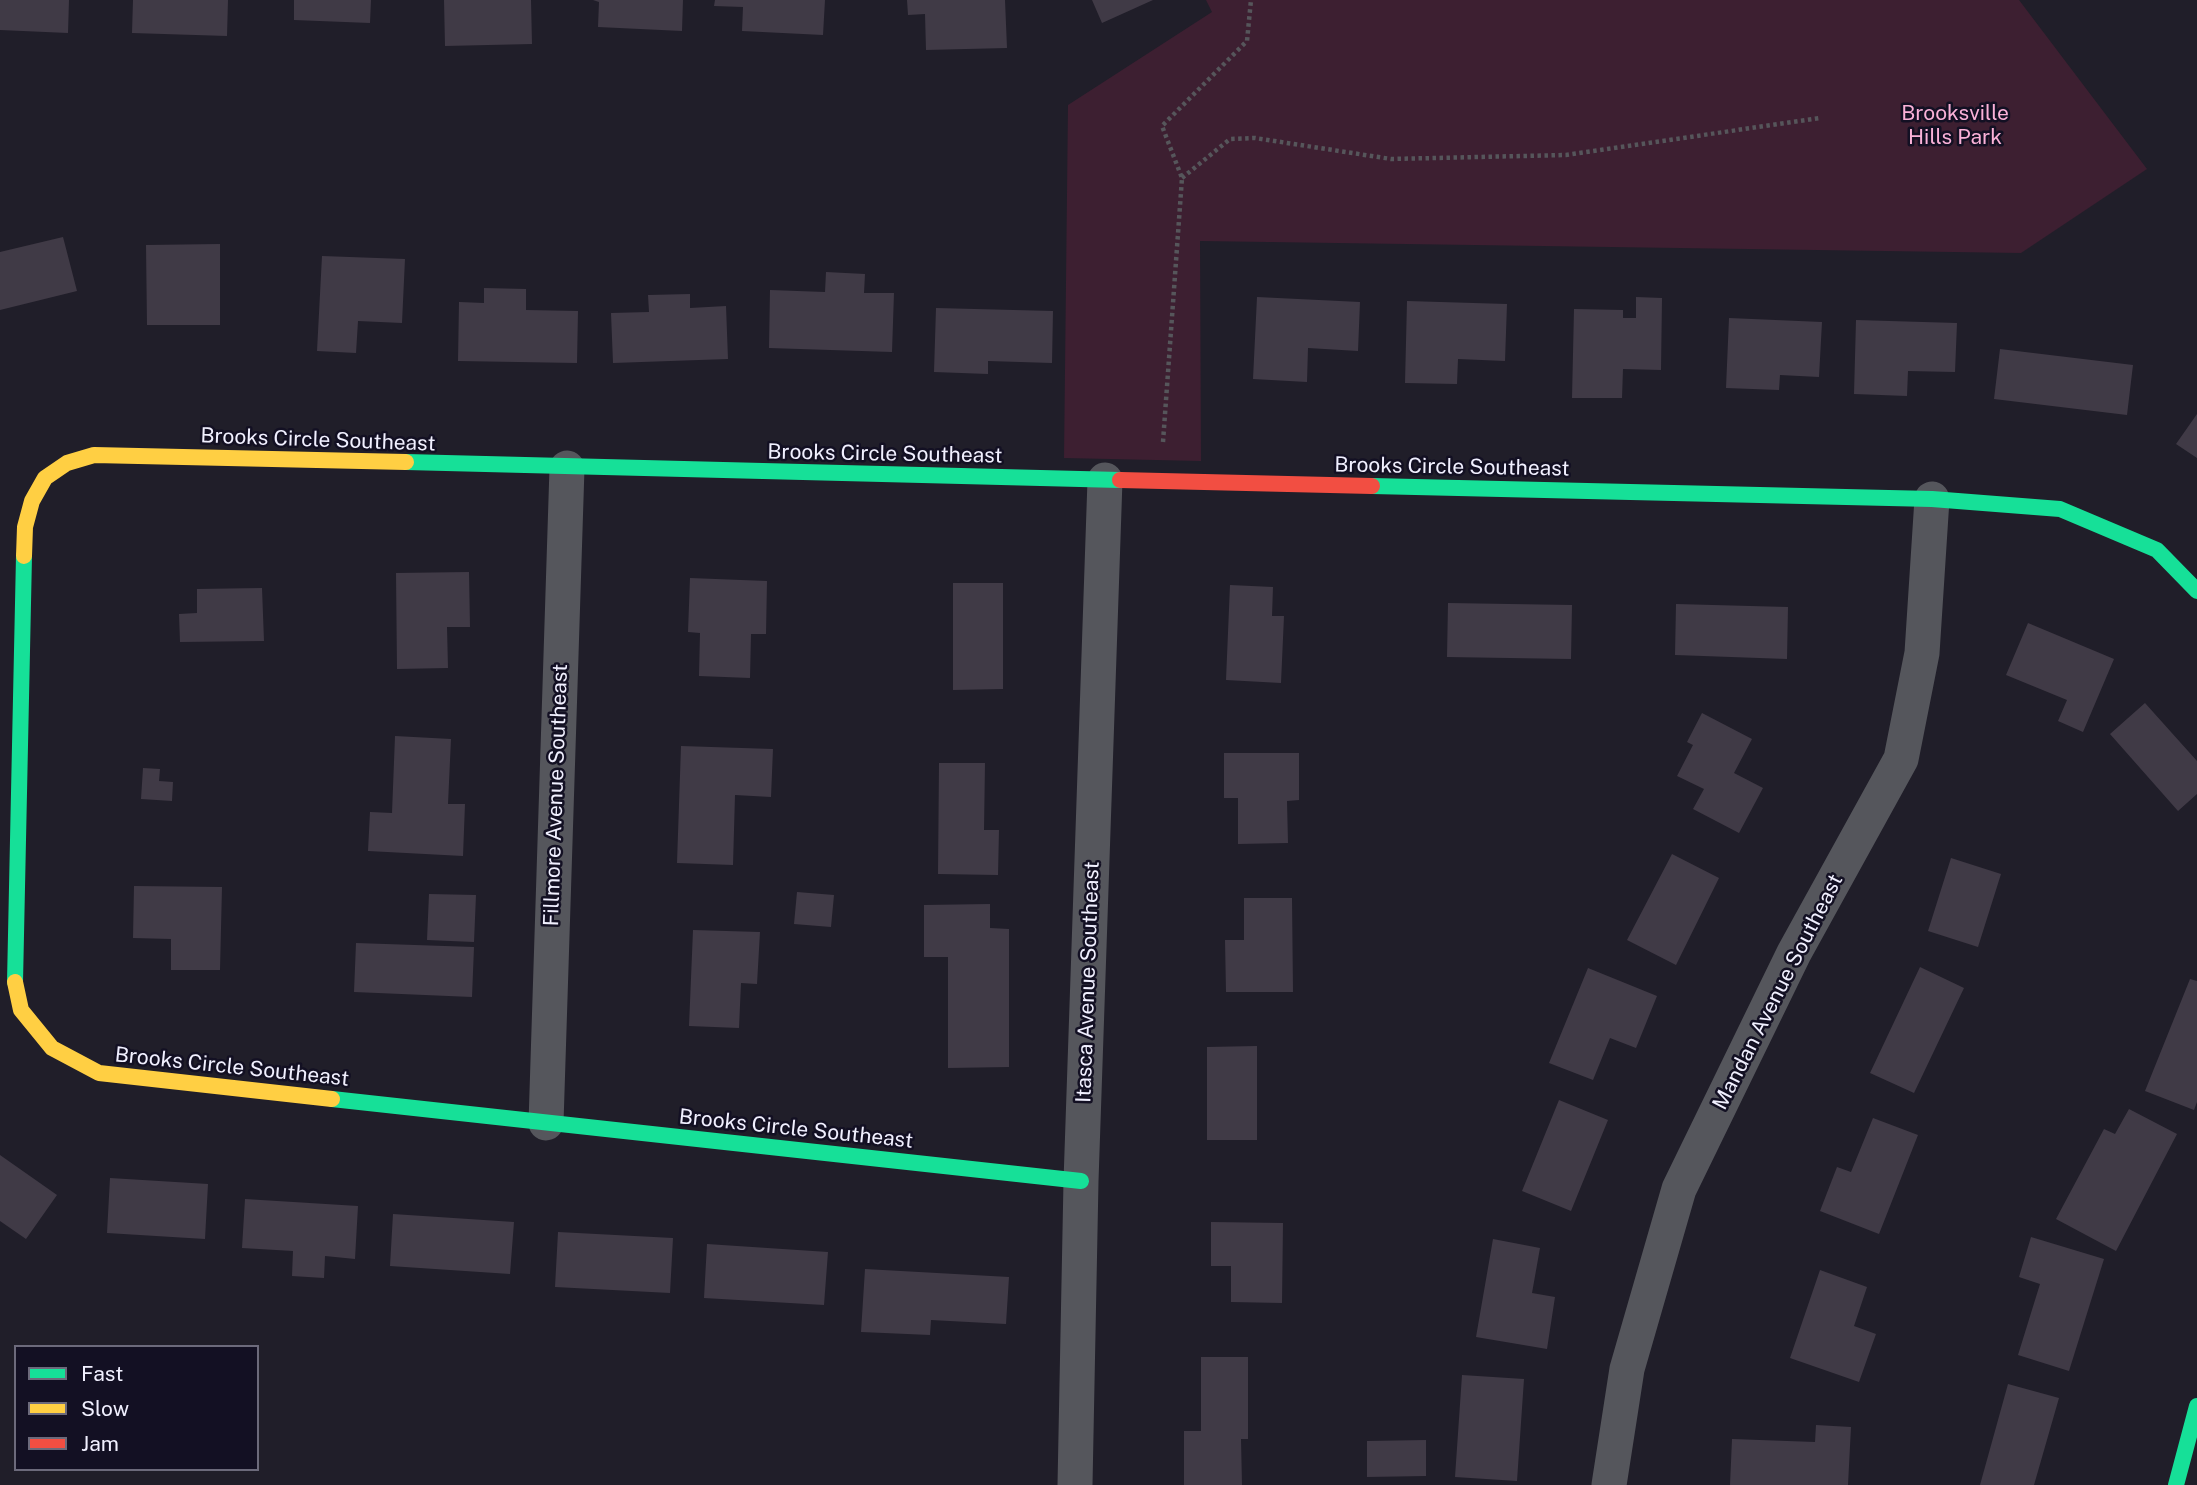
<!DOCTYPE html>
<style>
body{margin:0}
#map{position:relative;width:2197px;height:1485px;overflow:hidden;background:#201e29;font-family:"Public Sans",sans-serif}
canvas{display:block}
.legend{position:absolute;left:14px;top:1345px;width:245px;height:126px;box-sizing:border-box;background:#131023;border:2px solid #6c6a7b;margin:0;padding:9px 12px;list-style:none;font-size:21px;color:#f1f0ff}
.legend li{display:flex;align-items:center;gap:14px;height:35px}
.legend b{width:35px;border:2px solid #6c6a7b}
</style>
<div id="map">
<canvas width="2197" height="1485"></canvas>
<ul class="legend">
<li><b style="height:9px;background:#16e098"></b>Fast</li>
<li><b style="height:9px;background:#ffcf43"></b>Slow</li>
<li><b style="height:9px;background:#f24e42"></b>Jam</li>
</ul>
</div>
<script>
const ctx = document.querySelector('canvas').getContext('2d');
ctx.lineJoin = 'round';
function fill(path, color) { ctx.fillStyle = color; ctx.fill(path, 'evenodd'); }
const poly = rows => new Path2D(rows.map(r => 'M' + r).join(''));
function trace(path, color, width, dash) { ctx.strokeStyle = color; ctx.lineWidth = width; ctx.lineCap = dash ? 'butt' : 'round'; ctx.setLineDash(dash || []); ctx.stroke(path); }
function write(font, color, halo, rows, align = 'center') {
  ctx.font = font + ' "Public Sans",sans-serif'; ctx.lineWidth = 5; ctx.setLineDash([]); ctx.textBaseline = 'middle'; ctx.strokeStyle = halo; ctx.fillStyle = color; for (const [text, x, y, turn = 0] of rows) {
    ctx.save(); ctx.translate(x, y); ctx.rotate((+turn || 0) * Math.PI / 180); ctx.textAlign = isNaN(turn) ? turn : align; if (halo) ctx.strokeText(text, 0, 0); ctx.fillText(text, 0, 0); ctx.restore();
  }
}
fill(poly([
 [1206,0,2019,0,2147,169,2021,253,1200,241,1201,461,1064,458,1068,105,1212,12]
]), '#3d1f31');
fill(poly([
 [0,0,69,0,68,33,0,30],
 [133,0,228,0,227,36,132,33],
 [294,0,371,0,370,23,294,20],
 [444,0,531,0,532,44,445,46],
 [593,0,683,0,682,31,598,27,599,2],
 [715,0,825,0,823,35,742,31,743,7,714,6],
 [907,0,1005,0,1007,48,926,50,925,14,908,15],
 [1092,0,1153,0,1102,23],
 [63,237,77,291,0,310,0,252],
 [220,244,220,325,147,325,146,245],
 [322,256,405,259,402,323,358,321,356,353,317,351],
 [826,272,865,274,864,293,894,293,892,352,769,348,770,290,825,292],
 [484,288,526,289,526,310,578,311,577,363,458,361,459,302,484,303],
 [690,294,690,308,726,306,728,359,613,363,611,313,649,312,648,295],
 [1257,297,1360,302,1358,351,1308,348,1307,382,1253,379],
 [1636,297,1662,298,1661,370,1623,369,1622,398,1572,398,1574,309,1623,310,1623,318,1636,318],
 [1407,301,1507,304,1505,361,1458,359,1457,384,1405,383],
 [936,308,1053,311,1052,363,988,361,988,374,934,372],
 [1729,318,1822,322,1819,377,1780,375,1779,390,1726,388],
 [1856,320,1957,323,1955,372,1908,371,1907,396,1854,394],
 [2000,349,2133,365,2127,415,1994,399],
 [2197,414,2197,458,2176,444],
 [469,572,470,627,447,627,448,668,397,669,396,573],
 [690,578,767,581,766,634,751,634,750,678,699,676,700,633,688,632],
 [953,583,1003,583,1003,689,953,690],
 [1230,585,1273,587,1272,616,1284,616,1281,683,1226,680],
 [262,588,264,641,180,642,179,614,197,613,197,589],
 [1448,603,1572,605,1571,659,1447,657],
 [1676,604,1788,607,1787,659,1675,655],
 [2028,623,2114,659,2083,732,2058,721,2067,700,2006,675],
 [2145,703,2197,761,2197,794,2178,811,2110,734],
 [1702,713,1752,739,1734,773,1763,788,1739,833,1693,809,1704,789,1677,776,1693,745,1687,742],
 [395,736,451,739,448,804,465,804,463,856,368,851,370,812,392,813],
 [681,746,773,749,771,797,735,795,733,865,677,863],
 [1224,753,1299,753,1299,800,1287,801,1288,843,1238,844,1238,798,1224,798],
 [939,763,985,763,984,830,999,830,998,875,938,874],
 [143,768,160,769,159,781,173,782,172,801,141,799],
 [1672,854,1719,878,1676,965,1627,940],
 [1951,858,2001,874,1978,947,1928,931],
 [134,886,222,887,220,970,171,970,171,939,133,938],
 [797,892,834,895,831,927,794,924],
 [429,894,476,895,474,942,427,940],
 [1244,898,1292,898,1293,992,1226,992,1225,940,1244,940],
 [990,904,990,928,1009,929,1009,1067,948,1068,948,957,924,957,924,905],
 [693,930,760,932,757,984,741,983,739,1028,689,1026],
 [356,943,474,947,472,997,354,992],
 [1920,967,1964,988,1914,1093,1870,1073],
 [1588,968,1657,996,1636,1048,1610,1038,1593,1080,1549,1063],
 [2190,979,2197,981,2197,1102,2194,1110,2145,1091],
 [1257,1046,1257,1140,1207,1140,1207,1047],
 [1559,1100,1608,1120,1571,1211,1522,1191],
 [2129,1109,2177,1134,2116,1251,2056,1219,2104,1129,2115,1134],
 [1873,1118,1918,1135,1879,1234,1820,1211,1837,1167,1851,1172],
 [0,1155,57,1195,26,1239,0,1221],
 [110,1178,208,1184,205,1239,107,1233],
 [245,1199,358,1206,355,1259,325,1256,324,1278,292,1276,293,1251,242,1248],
 [393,1214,514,1222,510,1274,390,1266],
 [1211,1222,1283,1223,1282,1303,1231,1302,1231,1266,1211,1266],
 [558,1232,673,1238,670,1293,555,1287],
 [2031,1237,2104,1259,2069,1371,2018,1355,2040,1284,2019,1277],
 [1493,1239,1540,1248,1532,1293,1555,1297,1547,1349,1476,1337],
 [707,1244,828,1252,824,1305,704,1298],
 [865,1269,1009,1277,1006,1324,931,1320,930,1335,861,1332],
 [1820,1270,1867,1287,1854,1326,1876,1334,1859,1382,1790,1358],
 [1201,1357,1248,1357,1248,1439,1241,1439,1242,1485,1184,1485,1184,1431,1201,1431],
 [1462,1375,1524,1379,1517,1481,1455,1477],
 [2008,1384,2059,1398,2034,1485,1980,1485],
 [1816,1425,1851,1427,1848,1485,1730,1485,1732,1439,1815,1442],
 [1426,1440,1426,1476,1367,1477,1367,1441]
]), '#403a46');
trace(poly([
 [1182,178,1230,139,1255,138,1391,159,1566,155,1820,118],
 [1163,442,1182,178,1162,126,1247,41,1251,0]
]), '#56565b', 4.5, [3.5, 3.5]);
trace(poly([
 [546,1123,567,468],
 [1075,1485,1081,1181,1105,480],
 [1609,1485,1627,1369,1679,1189,1794,953,1901,759,1922,653,1932,499]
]), '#55565c', 35);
trace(poly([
 [406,462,1120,480],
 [1372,486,1932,499,2060,509,2157,550,2197,591],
 [15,982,24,556],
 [332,1099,1081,1181],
 [2176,1485,2197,1406]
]), '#16e098', 16);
trace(poly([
 [24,556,25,527,32,501,45,478,67,463,94,455,406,462],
 [15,982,21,1010,52,1048,99,1073,332,1099]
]), '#ffcf43', 16);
trace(poly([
 [1120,480,1372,486]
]), '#f24e42', 16);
write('21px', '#fab1d8', '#131023', [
 ["Brooksville",1955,114],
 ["Hills Park",1955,138]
]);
write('21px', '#f1f0ff', '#131023', [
 ["Brooks Circle Southeast",318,440,2],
 ["Brooks Circle Southeast",885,454,1],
 ["Brooks Circle Southeast",1452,467,1],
 ["Fillmore Avenue Southeast",556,795,-88],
 ["Itasca Avenue Southeast",1088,982,-88],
 ["Mandan Avenue Southeast",1778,992,-63],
 ["Brooks Circle Southeast",232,1067,6],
 ["Brooks Circle Southeast",796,1129,6]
]);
</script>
